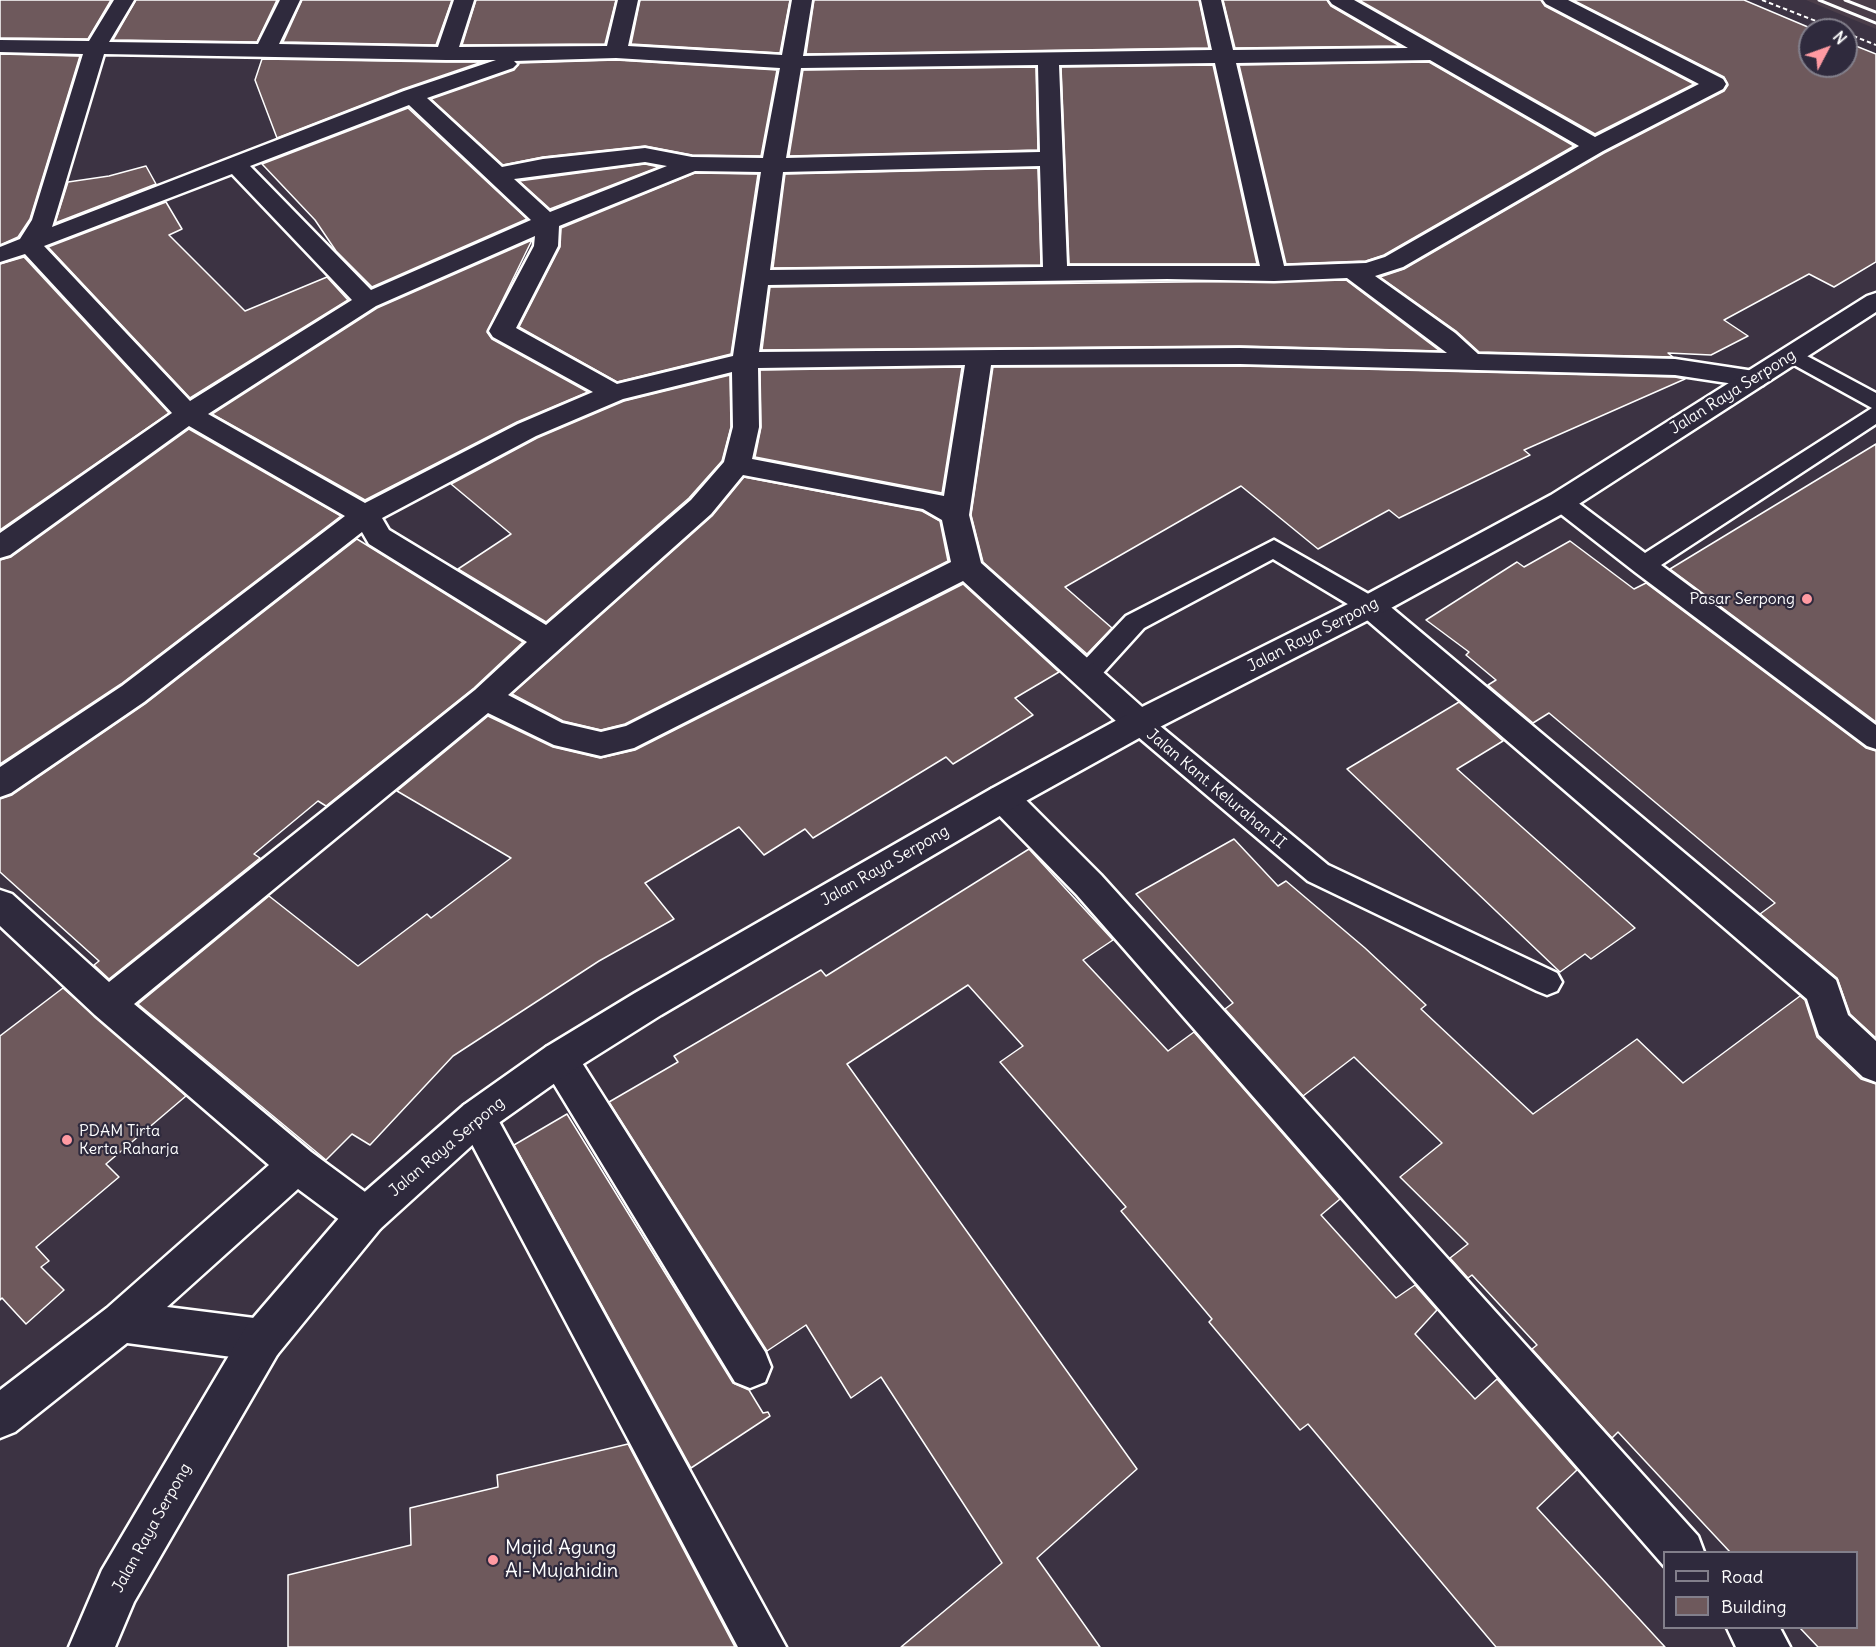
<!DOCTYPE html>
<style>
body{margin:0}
#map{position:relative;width:1876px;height:1647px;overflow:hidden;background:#3c3343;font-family:Delius,sans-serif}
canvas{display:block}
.legend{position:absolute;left:1663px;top:1551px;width:195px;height:78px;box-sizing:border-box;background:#2f2a3d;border:2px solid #827f8b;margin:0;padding:8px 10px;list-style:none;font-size:18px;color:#fff}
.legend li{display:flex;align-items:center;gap:12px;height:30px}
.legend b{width:30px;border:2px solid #827f8b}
.north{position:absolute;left:1798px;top:18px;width:60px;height:60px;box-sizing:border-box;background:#2f2a3d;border:2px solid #827f8b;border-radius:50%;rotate:49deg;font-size:16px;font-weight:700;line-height:24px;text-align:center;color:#fff}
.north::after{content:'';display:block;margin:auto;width:21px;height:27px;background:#ff9aa2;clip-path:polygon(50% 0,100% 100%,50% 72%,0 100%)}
</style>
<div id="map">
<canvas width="1876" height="1647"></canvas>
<ul class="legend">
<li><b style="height:8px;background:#2f2a3d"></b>Road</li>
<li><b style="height:16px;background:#6e595c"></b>Building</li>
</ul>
<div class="north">N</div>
</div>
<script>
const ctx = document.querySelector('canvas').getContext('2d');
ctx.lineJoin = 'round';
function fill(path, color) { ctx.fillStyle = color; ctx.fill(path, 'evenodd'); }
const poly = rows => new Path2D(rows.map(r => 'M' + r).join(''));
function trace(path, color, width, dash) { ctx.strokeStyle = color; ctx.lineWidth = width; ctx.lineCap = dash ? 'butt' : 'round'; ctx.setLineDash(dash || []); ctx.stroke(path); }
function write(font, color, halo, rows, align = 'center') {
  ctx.font = font + ' Delius,sans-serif'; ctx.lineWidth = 4.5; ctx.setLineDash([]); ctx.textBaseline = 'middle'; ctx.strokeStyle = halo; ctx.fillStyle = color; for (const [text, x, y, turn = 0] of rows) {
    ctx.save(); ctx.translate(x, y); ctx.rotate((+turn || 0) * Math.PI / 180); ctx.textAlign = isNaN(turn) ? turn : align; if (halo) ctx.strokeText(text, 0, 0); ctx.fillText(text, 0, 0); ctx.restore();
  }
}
fill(poly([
 [1806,0,1876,0,1876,29]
]), '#4b3e4a');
const building = poly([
 [0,0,111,0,88,39,0,38,0,0],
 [136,0,277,0,257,42,113,40,136,0],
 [302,0,452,0,436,45,283,42,302,0],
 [476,0,616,0,605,44,462,45,476,0],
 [640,0,790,0,780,53,631,44,640,0],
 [814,0,1199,0,1209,48,806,54,814,0],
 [1223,0,1327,0,1331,6,1400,46,1235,48,1223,0],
 [1359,0,1541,0,1545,6,1694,84,1595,134,1359,0],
 [1573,0,1744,0,1815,30,1810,30,1810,66,1846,66,1846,42,1876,54,1876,262,1834,287,1809,274,1724,320,1748,336,1711,355,1668,353,1673,357,1479,352,1456,331,1380,277,1404,269,1604,153,1724,91,1728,85,1724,77,1573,0],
 [0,54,80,56,30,219,18,237,0,245,0,54],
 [262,59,446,62,482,62,403,89,277,138,255,80,262,59],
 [616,60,777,70,761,156,692,155,645,146,543,157,503,165,431,99,514,70,519,63,616,60],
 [1429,62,1574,146,1384,255,1366,261,1286,264,1239,65,1429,62],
 [1213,65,1257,264,1069,264,1061,67,1213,65],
 [1036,67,1038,150,789,156,803,70,1036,67],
 [408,108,527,219,372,287,336,251,315,220,262,164,408,108],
 [645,164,659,167,550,209,519,181,645,164],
 [146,166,156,184,55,223,68,182,109,176,146,166],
 [1038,168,1041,265,773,268,785,174,1038,168],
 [695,173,758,174,731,354,617,382,519,327,560,247,561,228,695,173],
 [166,202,182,229,169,235,245,311,327,277,348,300,190,398,48,247,166,202],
 [532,240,487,332,492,339,588,392,517,422,365,500,212,414,377,308,532,240],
 [24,257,169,413,0,530,0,264,24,257],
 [1346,280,1440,351,1240,346,762,350,770,287,1346,280],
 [1240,366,1675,377,1685,379,1524,450,1530,455,1399,518,1389,510,1318,549,1241,486,1065,587,1112,628,1087,654,983,562,971,515,993,367,1240,366],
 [962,367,942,493,755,457,761,427,760,370,962,367],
 [730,375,731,427,722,461,689,498,546,622,458,569,511,534,451,484,537,438,624,401,730,375],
 [189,429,341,516,121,684,0,764,0,560,11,557,189,429],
 [1876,444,1876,722,1670,569,1876,444],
 [744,477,922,511,940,521,948,561,625,724,601,730,563,721,512,694,712,516,744,477],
 [357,539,523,642,474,688,326,806,318,801,254,854,260,858,109,979,94,965,99,961,0,872,0,799,12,795,145,704,357,539],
 [1570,541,1634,589,1646,583,1866,748,1876,751,1876,1038,1850,1014,1837,978,1760,914,1775,903,1549,713,1533,723,1488,685,1496,680,1466,655,1469,652,1426,620,1517,562,1524,567,1570,541],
 [963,584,1059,672,1015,698,1033,715,953,764,946,757,813,838,805,829,764,855,739,827,645,883,674,919,599,961,453,1056,370,1145,352,1134,326,1160,138,1004,269,896,358,966,427,914,431,918,511,858,397,791,488,716,553,747,600,758,635,750,963,584],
 [1459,702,1503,741,1457,769,1635,928,1591,959,1585,954,1560,972,1347,769,1459,702],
 [1234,839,1278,886,1286,881,1365,948,1426,1005,1421,1009,1533,1114,1637,1039,1683,1083,1800,996,1805,1000,1817,1037,1861,1079,1876,1084,1876,1647,1818,1647,1800,1628,1857,1628,1857,1552,1730,1552,1618,1432,1612,1438,1532,1349,1537,1345,1472,1275,1468,1278,1450,1258,1468,1244,1400,1177,1442,1143,1354,1057,1303,1096,1225,1009,1233,1003,1136,894,1234,839],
 [1029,849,1113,940,1083,960,1168,1051,1194,1032,1340,1199,1321,1215,1396,1298,1415,1285,1437,1310,1415,1334,1475,1399,1497,1379,1577,1470,1537,1508,1665,1647,1496,1647,1308,1424,1300,1430,1209,1322,1212,1319,1121,1211,1126,1207,1000,1062,1023,1046,968,985,847,1064,1137,1469,1037,1558,1100,1647,901,1647,1002,1563,881,1377,851,1398,806,1325,767,1351,609,1102,678,1062,674,1056,821,970,826,976,1029,849],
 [63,988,186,1096,106,1164,119,1177,36,1247,49,1261,41,1267,64,1290,26,1324,2,1298,0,1300,0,1036,63,988],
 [567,1114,733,1383,749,1390,763,1413,768,1412,770,1416,691,1468,514,1145,567,1114],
 [628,1444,735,1647,288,1647,288,1575,411,1545,410,1508,498,1487,497,1475,628,1444]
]);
fill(building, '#6e595c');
trace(building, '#fff', 1.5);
const service = poly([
 [1792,348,1876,393,1876,424,1661,565,1876,725,1876,749,1867,746,1635,572,1553,508,1550,502,1553,496,1561,494,1569,496,1645,553,1872,408,1785,360,1782,355,1785,350,1792,348],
 [1274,540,1379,600,1382,606,1379,612,1370,615,1361,612,1273,559,1144,628,1095,682,1086,684,1077,682,1073,675,1077,668,1126,616,1274,540],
 [1139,713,1148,716,1328,865,1557,973,1562,982,1557,991,1547,995,1537,991,1308,881,1130,730,1126,723,1130,716,1139,713]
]);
const minor = poly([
 [114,0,134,0,109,42,258,44,280,0,300,0,279,44,438,47,454,0,474,0,459,47,607,46,618,0,638,0,628,46,782,55,792,0,812,0,803,56,1212,50,1201,0,1221,0,1233,50,1408,48,1332,4,1329,0,1354,0,1595,137,1699,84,1546,4,1543,0,1568,0,1723,79,1726,84,1723,89,1603,151,1403,267,1375,276,1455,333,1478,354,1675,359,1754,371,1763,373,1767,379,1763,385,1754,387,1675,375,1240,364,991,365,969,515,981,563,1150,714,1155,723,1150,732,1139,735,1128,732,963,581,634,748,601,756,554,745,488,713,134,1004,311,1152,380,1203,386,1216,380,1229,366,1235,352,1229,298,1189,167,1307,262,1319,277,1325,283,1340,277,1355,262,1361,127,1343,15,1432,0,1438,0,1390,107,1308,269,1165,95,1015,0,926,0,890,12,894,109,982,475,690,527,642,369,544,362,532,144,702,11,793,0,797,0,767,122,686,345,516,189,426,10,555,0,558,0,533,172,413,25,254,0,262,0,247,20,239,32,220,83,54,0,52,0,40,89,41,114,0],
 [104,54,446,60,496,60,404,91,52,227,104,54],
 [616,58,780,68,763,158,692,157,645,148,543,159,502,167,427,98,513,68,517,64,514,61,616,58],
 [1430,60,1579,146,1385,257,1366,263,1284,266,1236,63,1430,60],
 [1215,63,1260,266,1067,266,1059,65,1215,63],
 [1038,65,1040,152,786,158,801,68,1038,65],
 [409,105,531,220,371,290,250,166,409,105],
 [645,162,667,166,550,212,514,179,645,162],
 [1040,166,1043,267,770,270,783,172,1040,166],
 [695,171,761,172,733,356,617,384,516,328,558,246,559,226,695,171],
 [232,174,352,300,190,401,44,246,232,174],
 [535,236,534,246,489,331,493,337,593,392,518,424,365,503,208,414,376,306,535,236],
 [1347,278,1447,353,1240,348,759,352,768,285,1167,279,1274,281,1347,278],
 [965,365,944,496,752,459,759,427,758,368,965,365],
 [732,372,733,427,724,462,691,500,546,625,389,530,382,518,536,436,623,399,732,372],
 [743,475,923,509,942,520,951,562,626,726,601,732,562,723,508,695,711,514,743,475],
 [1370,595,1380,598,1836,980,1848,1015,1876,1041,1876,1082,1863,1077,1819,1035,1807,999,1360,614,1355,606,1360,598,1370,595],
 [1003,785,1015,789,1101,875,1698,1536,1704,1552,1664,1552,1664,1566,1077,895,991,807,987,798,991,789,1003,785],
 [559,1042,572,1047,765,1352,771,1367,765,1382,750,1388,735,1382,546,1071,541,1059,546,1047,559,1042],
 [477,1100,490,1105,786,1647,738,1647,464,1129,458,1117,464,1105,477,1100],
 [1727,1628,1780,1628,1790,1647,1736,1647,1727,1628]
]);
const secondary = poly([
 [1876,293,1876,312,1571,509,1380,614,1150,732,1015,807,661,1015,572,1071,490,1129,380,1229,277,1355,134,1602,115,1647,69,1647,102,1570,247,1325,352,1203,464,1105,546,1047,635,993,991,789,1128,714,1360,598,1551,495,1867,296,1876,293]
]);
trace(service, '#fff', 5);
trace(minor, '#fff', 5);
trace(secondary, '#fff', 5);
trace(poly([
 [1762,0,1839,30],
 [1846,33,1876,45]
]), '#fff', 2, [4.5, 3]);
fill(service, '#2f2a3d');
fill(minor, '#2f2a3d');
fill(secondary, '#2f2a3d');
trace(poly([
 [1819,0,1876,23],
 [1845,0,1876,12]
]), '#fff', 3);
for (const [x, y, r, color] of [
 [1807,599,6,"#ff9aa2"],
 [67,1140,6,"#ff9aa2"],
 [493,1560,6,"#ff9aa2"]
]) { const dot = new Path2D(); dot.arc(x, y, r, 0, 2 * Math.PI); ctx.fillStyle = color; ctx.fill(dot); trace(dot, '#2f2a3d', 2); }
write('16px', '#fff', '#2f2a3d', [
 ["Jalan Raya Serpong",1733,392,-32],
 ["Jalan Raya Serpong",1313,635,-27],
 ["Jalan Kant. Kelurahan II",1216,789,40],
 ["Jalan Raya Serpong",885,866,-30],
 ["Jalan Raya Serpong",447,1147,-40],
 ["Jalan Raya Serpong",152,1528,-61]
]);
write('16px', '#fff', '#2f2a3d', [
 ["Pasar Serpong",1795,599],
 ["PDAM Tirta",79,1131,"left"],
 ["Kerta Raharja",79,1149,"left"]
], 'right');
write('20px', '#fff', '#2f2a3d', [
 ["Majid Agung",505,1548],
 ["Al-Mujahidin",505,1571]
], 'left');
</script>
